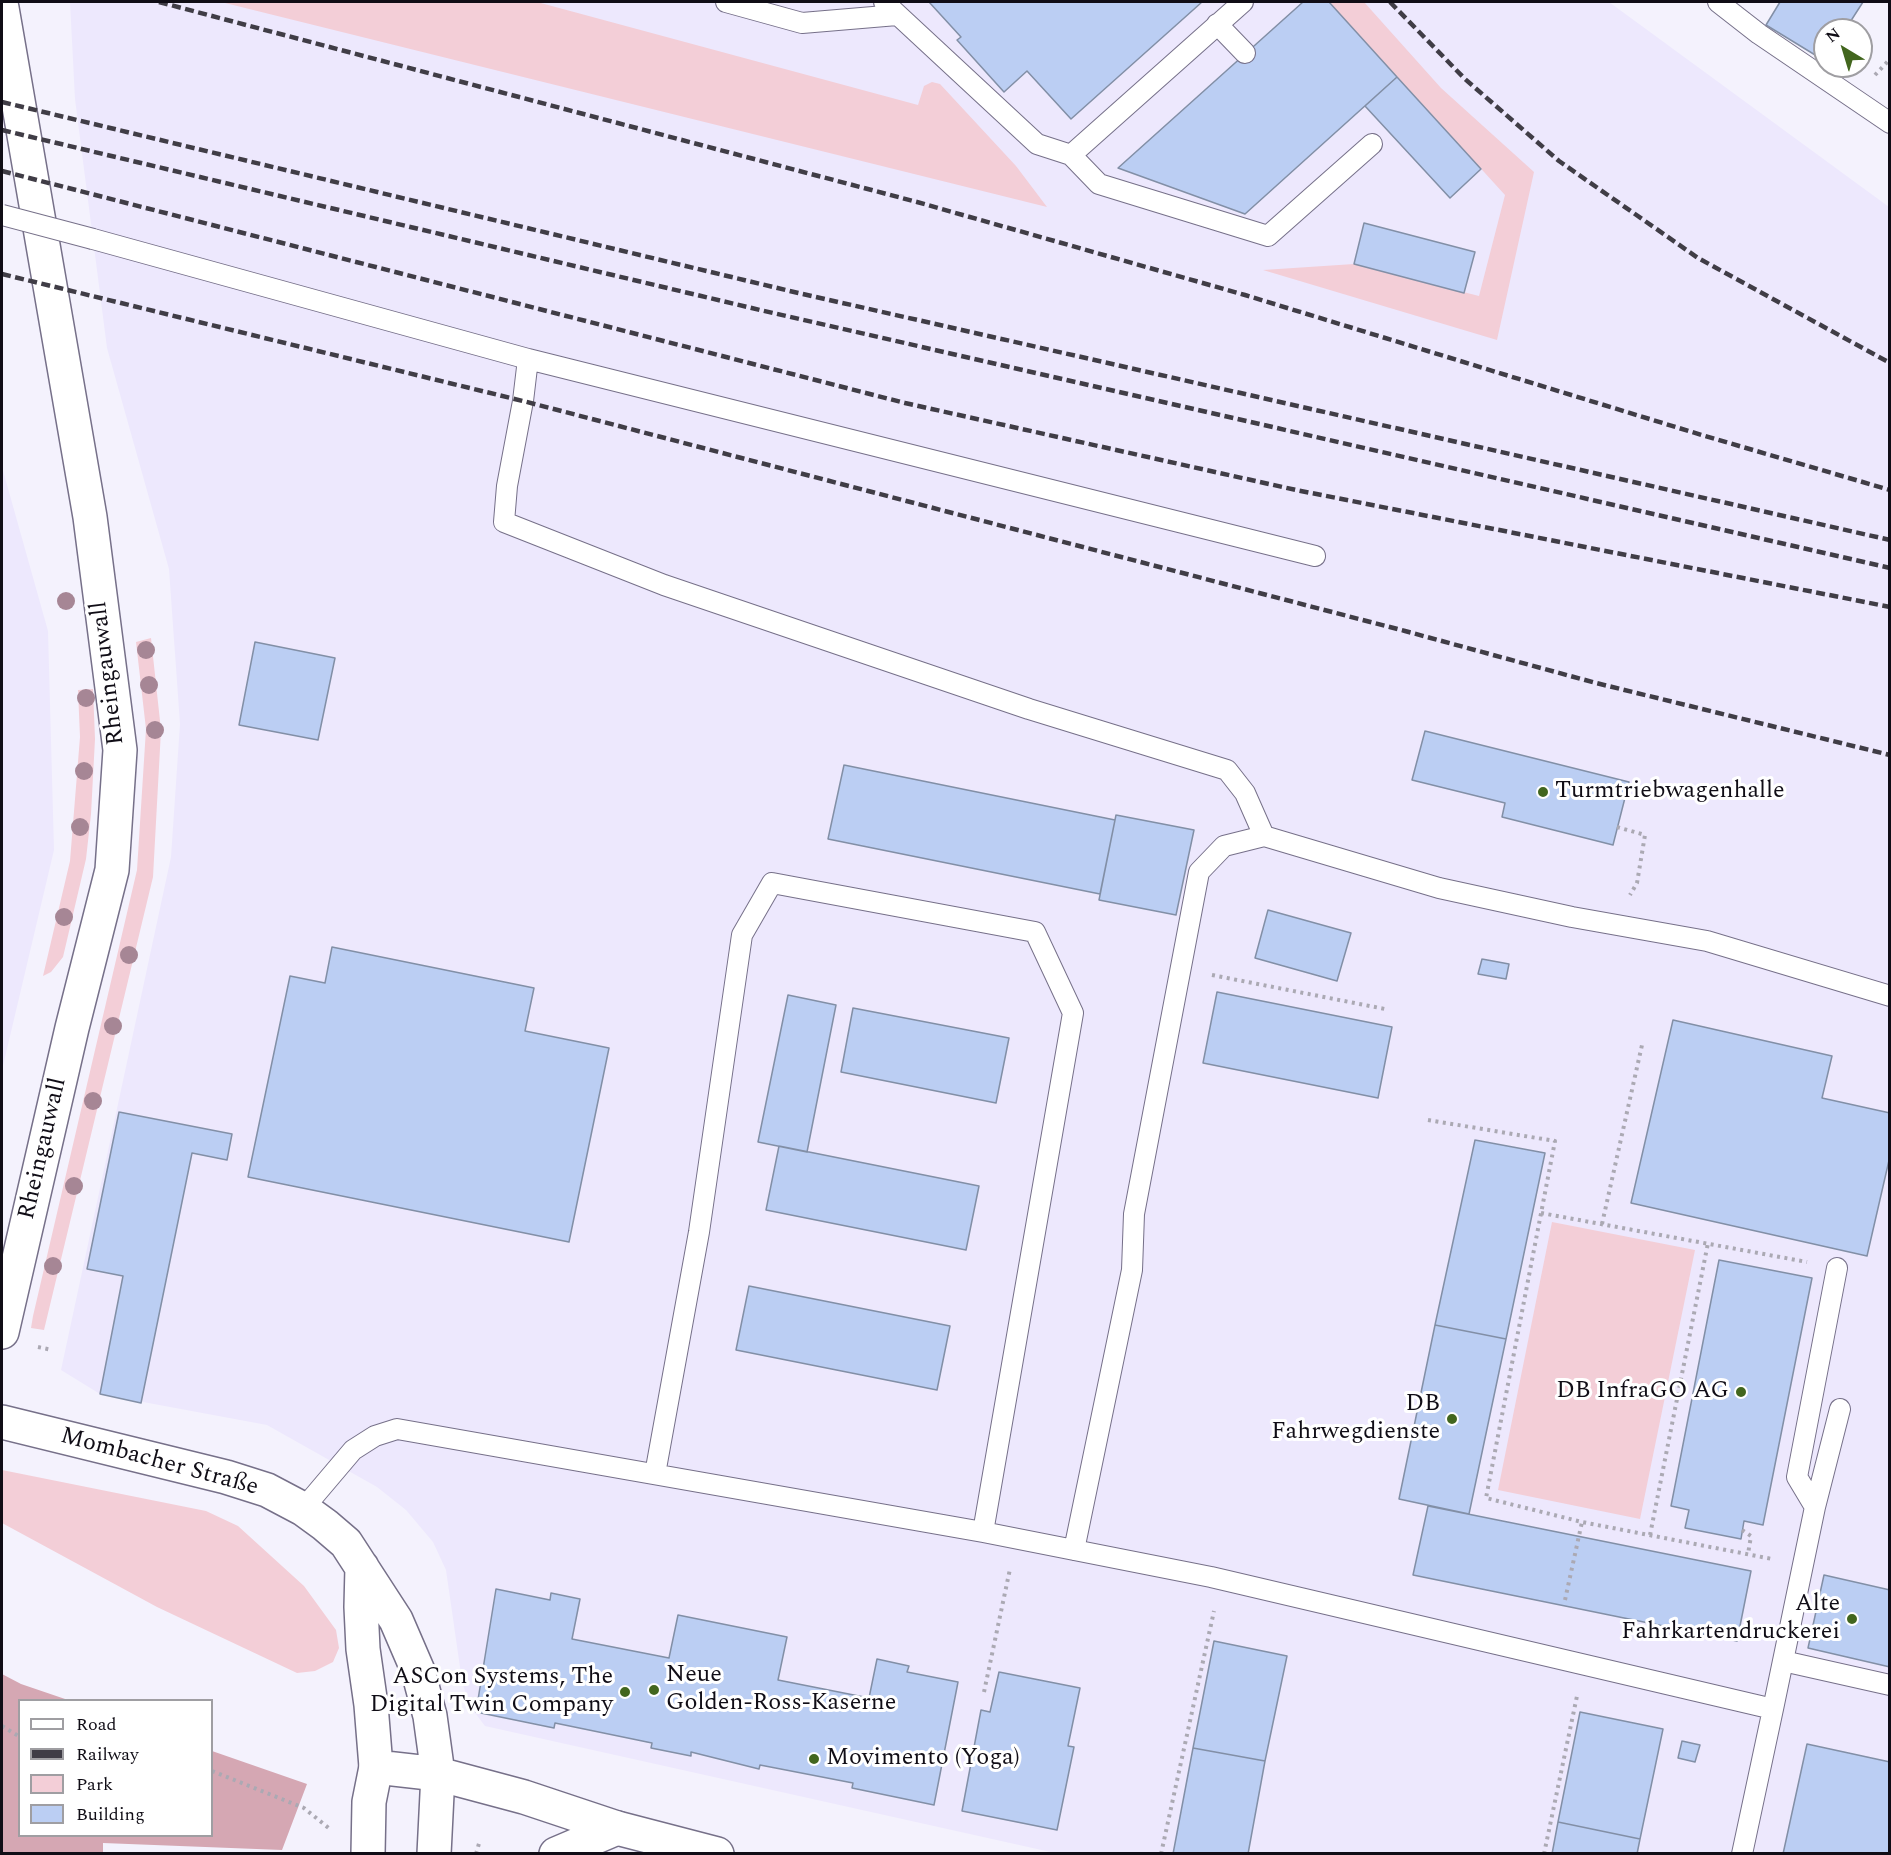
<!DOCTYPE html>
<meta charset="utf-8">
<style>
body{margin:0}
#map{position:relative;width:1891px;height:1855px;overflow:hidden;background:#f4f2fd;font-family:Spectral,serif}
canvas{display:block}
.frame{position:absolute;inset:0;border:3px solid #100d16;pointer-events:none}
.legend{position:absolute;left:18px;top:1699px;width:195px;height:138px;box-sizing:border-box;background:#fff;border:2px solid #9f9ea2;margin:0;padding:8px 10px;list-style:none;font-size:18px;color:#100d16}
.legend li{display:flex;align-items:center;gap:12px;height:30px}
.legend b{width:30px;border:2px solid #9f9ea2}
.north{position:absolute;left:1813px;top:18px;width:60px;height:60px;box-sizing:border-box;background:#fff;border:2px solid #9f9ea2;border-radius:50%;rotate:322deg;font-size:16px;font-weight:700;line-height:24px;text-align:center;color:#100d16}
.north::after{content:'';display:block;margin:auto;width:21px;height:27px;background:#42661e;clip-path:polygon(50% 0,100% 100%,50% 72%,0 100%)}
</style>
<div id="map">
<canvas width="1891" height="1855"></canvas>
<div class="frame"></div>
<ul class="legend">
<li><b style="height:8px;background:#fff"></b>Road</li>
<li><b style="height:8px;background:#403d46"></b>Railway</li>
<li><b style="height:16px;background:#f3ced7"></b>Park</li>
<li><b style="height:16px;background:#bbcef3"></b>Building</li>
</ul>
<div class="north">N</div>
</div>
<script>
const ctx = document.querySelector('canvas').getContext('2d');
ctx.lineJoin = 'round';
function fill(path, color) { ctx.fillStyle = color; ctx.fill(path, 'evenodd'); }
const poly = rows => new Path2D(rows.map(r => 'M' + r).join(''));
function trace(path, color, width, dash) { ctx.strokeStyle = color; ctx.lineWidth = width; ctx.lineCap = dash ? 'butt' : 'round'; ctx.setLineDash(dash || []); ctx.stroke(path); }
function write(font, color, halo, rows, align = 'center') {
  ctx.font = font + ' Spectral,serif'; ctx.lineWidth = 6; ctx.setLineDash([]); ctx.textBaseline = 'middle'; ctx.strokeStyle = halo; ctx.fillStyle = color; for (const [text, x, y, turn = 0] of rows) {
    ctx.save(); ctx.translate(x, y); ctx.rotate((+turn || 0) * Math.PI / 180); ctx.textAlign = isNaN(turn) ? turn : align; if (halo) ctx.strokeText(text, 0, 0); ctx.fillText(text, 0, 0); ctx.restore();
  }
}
fill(poly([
 [70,2,1609,2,1889,207,1889,1853,1055,1853,485,1726,469,1705,462,1681,446,1570,433,1542,406,1510,377,1487,267,1425,100,1394,61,1370,171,857,180,724,169,569,107,348,75,99],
 [2,467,48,631,54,850,2,1070]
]), '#ede8fd');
fill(poly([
 [221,2,537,2,918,105,924,86,932,82,940,84,1016,166,1047,207],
 [1329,2,1364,2,1441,88,1534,172,1497,340,1263,270,1354,264,1479,296,1505,195],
 [151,638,161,730,153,877,44,1330,31,1328,33,1316,137,870,146,729,136,642],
 [93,689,95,739,91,814,86,859,63,957,51,972,43,976,70,861,80,737,78,690],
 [1552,1222,1695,1250,1640,1519,1498,1490],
 [2,1470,206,1511,238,1526,304,1586,336,1630,339,1648,333,1662,315,1671,297,1673,157,1607,2,1523]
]), '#f3ced7');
fill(poly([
 [2,1674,21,1684,68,1700,20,1700,20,1836,212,1836,212,1751,307,1784,282,1850,103,1843,103,1853,2,1853]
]), '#d5a7b3');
const building = poly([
 [929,2,1202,2,1071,119,1027,71,1004,92,957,40,961,37,929,2],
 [1303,2,1329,2,1397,77,1245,214,1118,168,1303,2],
 [1780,2,1863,2,1845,30,1825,30,1825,61,1766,25,1780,2],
 [1397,77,1481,169,1450,198,1365,106,1397,77],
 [1364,223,1475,252,1464,293,1354,264,1364,223],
 [255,642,335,658,318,740,239,725,255,642],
 [1425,731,1629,782,1613,845,1502,817,1505,803,1412,780,1425,731],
 [844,765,1115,820,1100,894,828,839,844,765],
 [1116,815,1194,830,1176,915,1099,900,1116,815],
 [1268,910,1351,933,1337,981,1255,958,1268,910],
 [332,947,534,988,525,1031,609,1048,569,1242,248,1177,290,976,325,983,332,947],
 [1482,959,1509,964,1506,979,1478,974,1482,959],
 [1217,992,1392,1027,1378,1098,1203,1063,1217,992],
 [788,995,836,1005,807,1152,758,1142,788,995],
 [853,1008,1009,1038,996,1103,841,1072,853,1008],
 [1673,1020,1832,1056,1822,1098,1890,1113,1890,1156,1867,1256,1631,1203,1673,1020],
 [119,1112,232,1134,227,1160,192,1153,141,1403,100,1394,123,1276,87,1269,119,1112],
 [1475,1140,1545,1153,1506,1339,1435,1325,1475,1140],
 [779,1146,979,1186,966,1250,766,1210,779,1146],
 [1719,1260,1812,1278,1763,1525,1744,1521,1741,1539,1685,1528,1689,1510,1671,1506,1719,1260],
 [749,1286,950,1326,937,1390,736,1350,749,1286],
 [1435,1325,1506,1339,1469,1514,1399,1499,1435,1325],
 [1428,1506,1751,1571,1737,1641,1413,1575,1428,1506],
 [1824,1575,1890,1590,1890,1667,1808,1648,1824,1575],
 [496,1589,550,1600,551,1593,580,1599,572,1639,669,1658,678,1615,787,1637,778,1680,869,1698,877,1659,909,1666,907,1672,958,1682,934,1805,852,1788,853,1783,760,1765,759,1769,691,1752,691,1756,651,1748,652,1743,555,1723,554,1728,476,1712,496,1589],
 [1214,1641,1287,1656,1265,1761,1193,1748,1214,1641],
 [999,1672,1080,1688,1068,1746,1074,1747,1057,1830,962,1811,981,1710,990,1712,999,1672],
 [1580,1712,1663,1729,1640,1839,1558,1822,1580,1712],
 [1682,1741,1700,1745,1695,1762,1678,1758,1682,1741],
 [1807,1744,1890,1762,1890,1854,1783,1854,1807,1744],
 [1193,1748,1265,1761,1248,1854,1173,1854,1193,1748],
 [1558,1822,1640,1839,1637,1854,1552,1854,1558,1822]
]);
fill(building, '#bbcef3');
trace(building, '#828fa6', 1.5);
const service = poly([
 [726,2,802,23,897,15],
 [884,2,1037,144,1071,155,1243,2],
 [1718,2,1759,34,1890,123],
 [1217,24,1245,53],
 [1071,155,1099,184,1268,236,1372,144],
 [93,239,528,359,523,401,507,486,504,522,664,585,1029,709,1227,770,1245,793,1264,836],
 [528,359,1315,556],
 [655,1474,699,1232,742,935,772,883,1035,932,1073,1013,983,1532],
 [1815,1507,1797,1477,1837,1268],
 [303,1509,353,1450,375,1436,397,1429,983,1532,1211,1577,1773,1709,1742,1854],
 [1074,1550,1132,1270,1134,1214,1199,872,1224,846,1264,836,1439,888,1572,917,1707,941,1890,996],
 [1783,1661,1890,1685],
 [1773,1709,1815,1507,1840,1409]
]);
const tertiary = poly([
 [2,8,90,517,120,750,112,870,72,1028,2,1332],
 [368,1854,369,1802,376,1767],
 [434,1854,438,1774],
 [556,1854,617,1828]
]);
const secondary = poly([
 [2,1422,226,1477,267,1490,303,1509,325,1525,346,1543,396,1620,418,1671,430,1716,438,1774],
 [362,1567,361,1607,363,1649,371,1705,376,1767,438,1774,524,1797,617,1828,717,1854]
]);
trace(service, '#767089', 22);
trace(tertiary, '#767089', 36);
trace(secondary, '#767089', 36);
trace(poly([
 [1875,75,1890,59],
 [1617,827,1645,835,1637,883,1630,895],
 [1212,975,1385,1009],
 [1428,1120,1555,1141,1486,1498,1582,1522,1772,1559],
 [1541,1213,1807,1262],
 [1602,1224,1642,1045],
 [38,1347,52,1350],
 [1742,1530,1751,1536,1748,1554],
 [1650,1535,1708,1243],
 [1565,1600,1582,1522],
 [984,1692,1010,1569],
 [2,1726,20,1737],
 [212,1771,304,1808,331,1830],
 [476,1854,480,1840],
 [1161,1854,1214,1611],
 [1544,1854,1577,1696]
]), '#aba9b3', 4, [3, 4.5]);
trace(service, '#fff', 20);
trace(tertiary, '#fff', 33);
trace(secondary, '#fff', 33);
trace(poly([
 [159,2,917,202,1245,295,1705,436,1890,490],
 [1390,2,1465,79,1559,161,1698,258,1890,363],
 [2,102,794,292,1890,540],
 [2,130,760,310,1890,568],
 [2,171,905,403,1296,490,1890,607],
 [2,274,523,401,1405,631,1596,683,1890,755]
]), '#403d46', 4.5, [9, 4.5]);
const serviceBridge = poly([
 [2,215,93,239]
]);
trace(serviceBridge, '#767089', 22, []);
trace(serviceBridge, '#fff', 20);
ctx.fillStyle = '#a68695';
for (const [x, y] of [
 [66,601],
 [146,650],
 [149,685],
 [86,698],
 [155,730],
 [84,771],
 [80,827],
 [64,917],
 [129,955],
 [113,1026],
 [93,1101],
 [74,1186],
 [53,1266]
]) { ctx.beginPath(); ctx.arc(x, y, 9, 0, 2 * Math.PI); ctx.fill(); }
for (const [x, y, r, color] of [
 [1543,792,6,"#42661e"],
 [1741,1392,6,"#42661e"],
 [1452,1419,6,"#42661e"],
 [1852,1619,6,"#42661e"],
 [654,1690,6,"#42661e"],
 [625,1692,6,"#42661e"],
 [814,1759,6,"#42661e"]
]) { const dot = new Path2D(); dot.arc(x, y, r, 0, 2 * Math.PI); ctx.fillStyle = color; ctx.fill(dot); trace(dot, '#fff', 2); }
write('24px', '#100d16', '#fff', [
 ["Rheingauwall",109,673,-97],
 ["Rheingauwall",44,1149,-77],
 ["Mombacher Straße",159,1463,15]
]);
write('24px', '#100d16', '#fff', [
 ["Turmtriebwagenhalle",1555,792,"left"],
 ["DB InfraGO AG",1729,1392],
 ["DB",1440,1405],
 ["Fahrwegdienste",1440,1433],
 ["Alte",1840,1605],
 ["Fahrkartendruckerei",1840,1633],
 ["Neue",666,1676,"left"],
 ["Golden-Ross-Kaserne",666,1704,"left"],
 ["ASCon Systems, The",613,1678],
 ["Digital Twin Company",613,1706],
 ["Movimento (Yoga)",826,1759,"left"]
], 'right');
</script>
